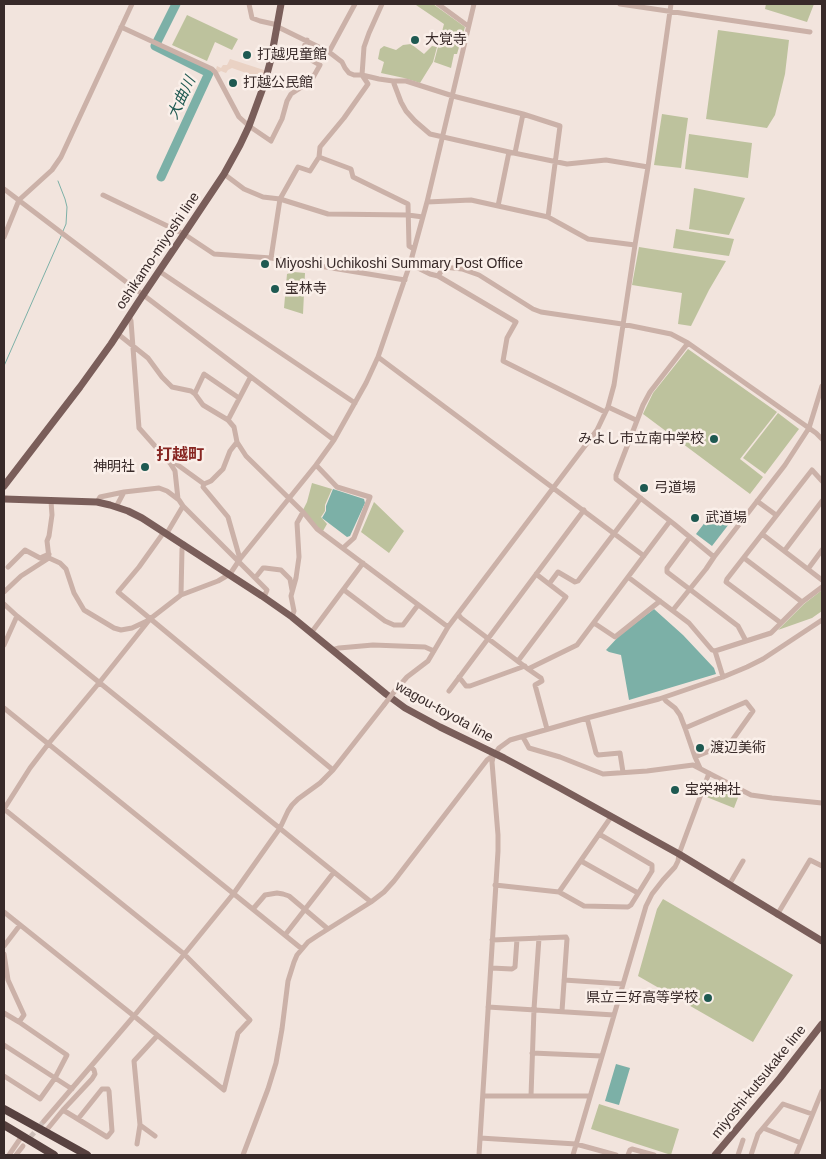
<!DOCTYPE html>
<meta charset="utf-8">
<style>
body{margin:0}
#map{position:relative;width:826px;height:1159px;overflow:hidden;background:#f2e4dd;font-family:Helvetica,sans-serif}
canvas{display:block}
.frame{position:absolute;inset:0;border:5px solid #382a29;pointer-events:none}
</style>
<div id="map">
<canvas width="826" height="1159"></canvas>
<div class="frame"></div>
</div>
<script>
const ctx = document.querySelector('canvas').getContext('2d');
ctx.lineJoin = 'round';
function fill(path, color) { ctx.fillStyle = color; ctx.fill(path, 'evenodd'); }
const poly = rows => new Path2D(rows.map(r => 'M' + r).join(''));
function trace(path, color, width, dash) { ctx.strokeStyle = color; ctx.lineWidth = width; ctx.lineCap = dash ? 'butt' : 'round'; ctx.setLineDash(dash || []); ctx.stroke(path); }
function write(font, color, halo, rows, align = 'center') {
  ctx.font = font + ' Helvetica,"Noto Sans JP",sans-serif'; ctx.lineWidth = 5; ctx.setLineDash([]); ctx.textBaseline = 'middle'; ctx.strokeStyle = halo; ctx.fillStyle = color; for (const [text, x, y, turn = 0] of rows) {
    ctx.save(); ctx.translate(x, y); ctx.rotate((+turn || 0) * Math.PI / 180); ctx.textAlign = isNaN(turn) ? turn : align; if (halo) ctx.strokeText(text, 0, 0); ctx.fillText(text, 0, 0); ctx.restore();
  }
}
fill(poly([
 [417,4,433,4,465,27,457,54,454,54,451,68,434,62,444,24,416,5],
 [766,4,814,4,807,22,765,9],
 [187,15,238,39,232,50,215,42,207,61,172,45],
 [718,30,789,40,785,74,775,115,767,128,706,119],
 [411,44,424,54,432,46,437,47,433,62,420,83,404,78,381,73,384,62,378,59,380,49,384,46,396,50,403,45],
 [662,114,688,118,681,168,654,165],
 [689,134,752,143,748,178,685,169],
 [694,188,745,198,729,235,689,229],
 [676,229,734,239,729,256,673,248],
 [639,247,726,261,709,290,691,326,678,324,682,293,632,285],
 [294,272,305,273,303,314,284,308,287,274],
 [688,349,777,412,740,459,763,477,750,494,643,414,653,393],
 [778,413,799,429,765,474,743,458],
 [312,483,332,489,325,505,325,511,321,517,327,524,323,531,318,528,303,510,307,502],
 [374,502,404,531,389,553,361,532],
 [822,590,822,611,812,618,778,630,804,604],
 [709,783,720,785,739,795,734,808,704,796],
 [663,899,793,975,753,1042,638,976,657,909],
 [599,1104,679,1129,671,1155,591,1129]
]), '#bdc29d');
fill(poly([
 [230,59,267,71,263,82,245,76,246,73,232,68,228,70,226,73,221,71,218,73,216,69,217,66,221,68,223,65,227,65]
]), '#ead2c4');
fill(poly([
 [333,489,364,499,365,503,350,536,347,537,322,518,326,511,326,506],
 [713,512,729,524,712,546,696,534],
 [654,609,683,635,714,668,716,674,629,700,621,655,609,652,606,650,620,635],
 [616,1064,630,1068,619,1105,605,1101]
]), '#7cb0a7');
trace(poly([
 [58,181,65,199,67,207,66,224,63,231],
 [4,366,62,234]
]), '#7cb0a7', 1);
trace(poly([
 [161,177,209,73,155,46,176,4]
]), '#7cb0a7', 9);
trace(poly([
 [26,1142,44,1121]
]), '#cdbfb9', 5, [5, 2.5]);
trace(poly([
 [249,4,252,18,260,21,278,25],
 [438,4,468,26],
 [620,4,810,32],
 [121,27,212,69,215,72,239,117,249,126,271,141,282,119,287,101,291,94,311,81,320,65,301,54,307,40],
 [278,27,329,52,342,62,345,68,349,73,354,75,362,75,379,79,393,81,406,81,453,96,523,114,560,126,548,217],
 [329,52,355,4],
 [393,81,401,102,406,111,415,121,430,134,509,152,567,164,606,160,648,167],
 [515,153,523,114],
 [319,157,351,169,353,177,408,204,409,246,414,249],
 [224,174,244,189,263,197,280,199,328,214,408,215,423,217],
 [4,189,334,440],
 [103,195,184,234,214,254,271,258,405,280],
 [427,202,471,200,548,217,588,239,635,245],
 [498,206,509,152],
 [4,237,19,200,52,170,61,157,132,4],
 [271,258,280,199,298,167,310,171,319,157,320,147,344,118,368,84,362,75,364,47,369,33,382,4],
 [410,264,430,274,438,276,444,267,462,269,479,275,533,309,541,312,622,324,671,334,688,343,816,433,822,439],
 [159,271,355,403],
 [438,276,516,322,507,338,503,361,605,412],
 [129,316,131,321,139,428,170,463,175,471,178,499],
 [118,334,148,358,162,377,172,387,191,391,195,394,203,405,228,420,234,427,237,442,246,456,303,512,317,529,448,627],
 [688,343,650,392,643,405,616,475,616,479,674,524,714,557,785,465,809,428,822,386],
 [378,357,644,556],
 [195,393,204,374,239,398],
 [608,407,636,420],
 [228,420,250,378],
 [170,463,175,463,204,484,203,487,228,517,240,559],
 [316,465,337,487,370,497,354,538,343,548],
 [204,484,211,481,223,469,230,451,237,442],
 [51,501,52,515,49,536,47,541,49,558,60,563,66,569,74,593,84,610,114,628,121,630,132,628,147,621],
 [757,501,776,515],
 [97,502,100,497,124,492,159,488,167,491,179,500,183,506,267,590,264,597],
 [116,507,124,492],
 [164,532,139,567,118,592,333,770],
 [167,533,183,506],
 [762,534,822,580],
 [690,537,667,568,667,572,738,626,746,641],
 [785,550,822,501],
 [744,558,802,602],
 [8,567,25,550,40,558,49,554],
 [808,569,822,550],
 [536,574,549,584],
 [628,577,689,623,712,650,715,651,723,677],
 [255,578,263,568,265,568,281,570,290,579,292,590],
 [344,590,385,621,394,625,403,625,418,605],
 [4,592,21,576,49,558],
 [181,595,182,549,184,544],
 [4,604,17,616],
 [673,610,706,569,714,557],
 [458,614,461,618,528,669,577,645,670,521],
 [292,617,294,611,291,596,296,578,299,557,297,523,303,512],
 [594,623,615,637,660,601],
 [781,623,726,582,727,579,812,470,822,481],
 [311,633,363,563],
 [4,645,17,616,371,902],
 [332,650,339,648,373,645,425,647,434,651],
 [715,651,771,633,802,602,822,587],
 [518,661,566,597,549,584,558,572,575,582,578,581,641,498],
 [528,669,541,678,542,681,535,685,547,729],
 [459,677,466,686,470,686,525,666],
 [449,691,584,510],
 [394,692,407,677,428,661,448,627,597,430,608,407,614,385,635,245,648,167,671,4],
 [664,698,666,701,675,708,680,715,685,728],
 [4,708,302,949],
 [587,718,596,753,598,755,620,753,623,772],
 [523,737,529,748,560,757,603,774,647,771,693,765,751,795,772,798,822,803],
 [695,757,731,742,753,711,746,702,685,728,695,757,700,768],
 [581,861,638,893],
 [495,885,559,892,611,817],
 [729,885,743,861],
 [559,892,584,906,628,907,631,905,652,871,652,865,599,834],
 [253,909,265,895,277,893,283,894,289,896,328,929],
 [4,912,134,1016,224,1090,238,1033,250,1020,184,954,4,809,30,768,49,743,99,683,150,619,181,595,218,581,230,574,240,559,316,465,334,440,366,383,378,357,410,264,427,202,474,4],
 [777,915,810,860,822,866],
 [285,935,334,872],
 [492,940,566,937,567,939,562,1011],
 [4,946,20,925],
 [4,954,8,980,24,1015,19,1022],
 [491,968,512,969,515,967,517,939],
 [564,980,623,984],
 [488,1007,614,1015],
 [4,1013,19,1022,67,1055,55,1078,40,1099,4,1076],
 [4,1045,72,1089],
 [532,1053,602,1056],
 [483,1096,590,1096],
 [531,1096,534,1009,539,938],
 [63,1110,107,1137,108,1136,112,1131,109,1091,108,1089,102,1089,78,1119],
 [44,1121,134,1016,234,893,280,828,288,811,292,805,298,799,320,783,333,770,384,705],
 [140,1125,155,1136],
 [763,1128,801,1143],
 [45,1132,63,1110,92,1079,95,1074,94,1070,91,1067],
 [480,1138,576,1144,616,1155],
 [137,1144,140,1125,134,1061,157,1036],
 [9,1155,22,1136],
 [16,1155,23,1146],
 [243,1155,268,1089,276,1063,282,1029,288,981,294,962,297,955,308,942,317,936,371,902,384,892,394,881,487,760,495,754,499,748,510,740,587,718,659,699,723,677,747,667,763,659,822,620],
 [479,1155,498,851,498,835,492,762,494,754],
 [573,1155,646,906,652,894,663,880,675,867,678,861,679,854,709,773],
 [628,1155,630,1150,632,1149,654,1155],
 [738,1155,743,1140],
 [751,1155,758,1134,783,1104,812,1114],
 [796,1155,822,1091]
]), '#cbb1a8', 5);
trace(poly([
 [4,486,80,387,111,344,139,301,184,234,224,174,240,145,249,126,264,85,271,59,281,4],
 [4,499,97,502,110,505,128,511,142,518,262,596,292,617,386,694,405,708,440,727,504,758,560,788,679,854,822,941],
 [715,1155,780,1078,822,1024]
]), '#7a5e5a', 7);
trace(poly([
 [4,1109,87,1155],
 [4,1125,54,1155]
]), '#584240', 8);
trace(poly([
 [384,705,394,692]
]), '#cbb1a8', 5);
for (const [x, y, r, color] of [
 [415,40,5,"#1e5951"],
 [247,55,5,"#1e5951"],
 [233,83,5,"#1e5951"],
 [265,264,5,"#1e5951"],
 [275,289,5,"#1e5951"],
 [714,439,5,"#1e5951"],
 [145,467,5,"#1e5951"],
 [644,488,5,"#1e5951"],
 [695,518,5,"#1e5951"],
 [700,748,5,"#1e5951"],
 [675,790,5,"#1e5951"],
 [708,998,5,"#1e5951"]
]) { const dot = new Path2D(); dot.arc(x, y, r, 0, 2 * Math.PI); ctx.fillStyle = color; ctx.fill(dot); trace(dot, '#faefe9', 2); }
write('14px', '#382a29', '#faefe9', [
 ["大覚寺",425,40],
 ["打越児童館",257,55],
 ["打越公民館",243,83],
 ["Miyoshi Uchikoshi Summary Post Office",275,264],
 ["宝林寺",285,289],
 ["みよし市立南中学校",704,439,"right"],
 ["神明社",135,467,"right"],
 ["弓道場",654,488],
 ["武道場",705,518],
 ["渡辺美術",710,748],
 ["宝栄神社",685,790],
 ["県立三好高等学校",698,998,"right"]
], 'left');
write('14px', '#382a29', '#faefe9', [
 ["oshikamo-miyoshi line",158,251,-56],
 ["wagou-toyota line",444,712,29],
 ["miyoshi-kutsukake line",759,1082,-51]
]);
write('italic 15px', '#1e5951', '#faefe9', [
 ["大曲川",182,98,-65]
]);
write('bold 16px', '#872521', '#faefe9', [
 ["打越町",180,456]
]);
</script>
